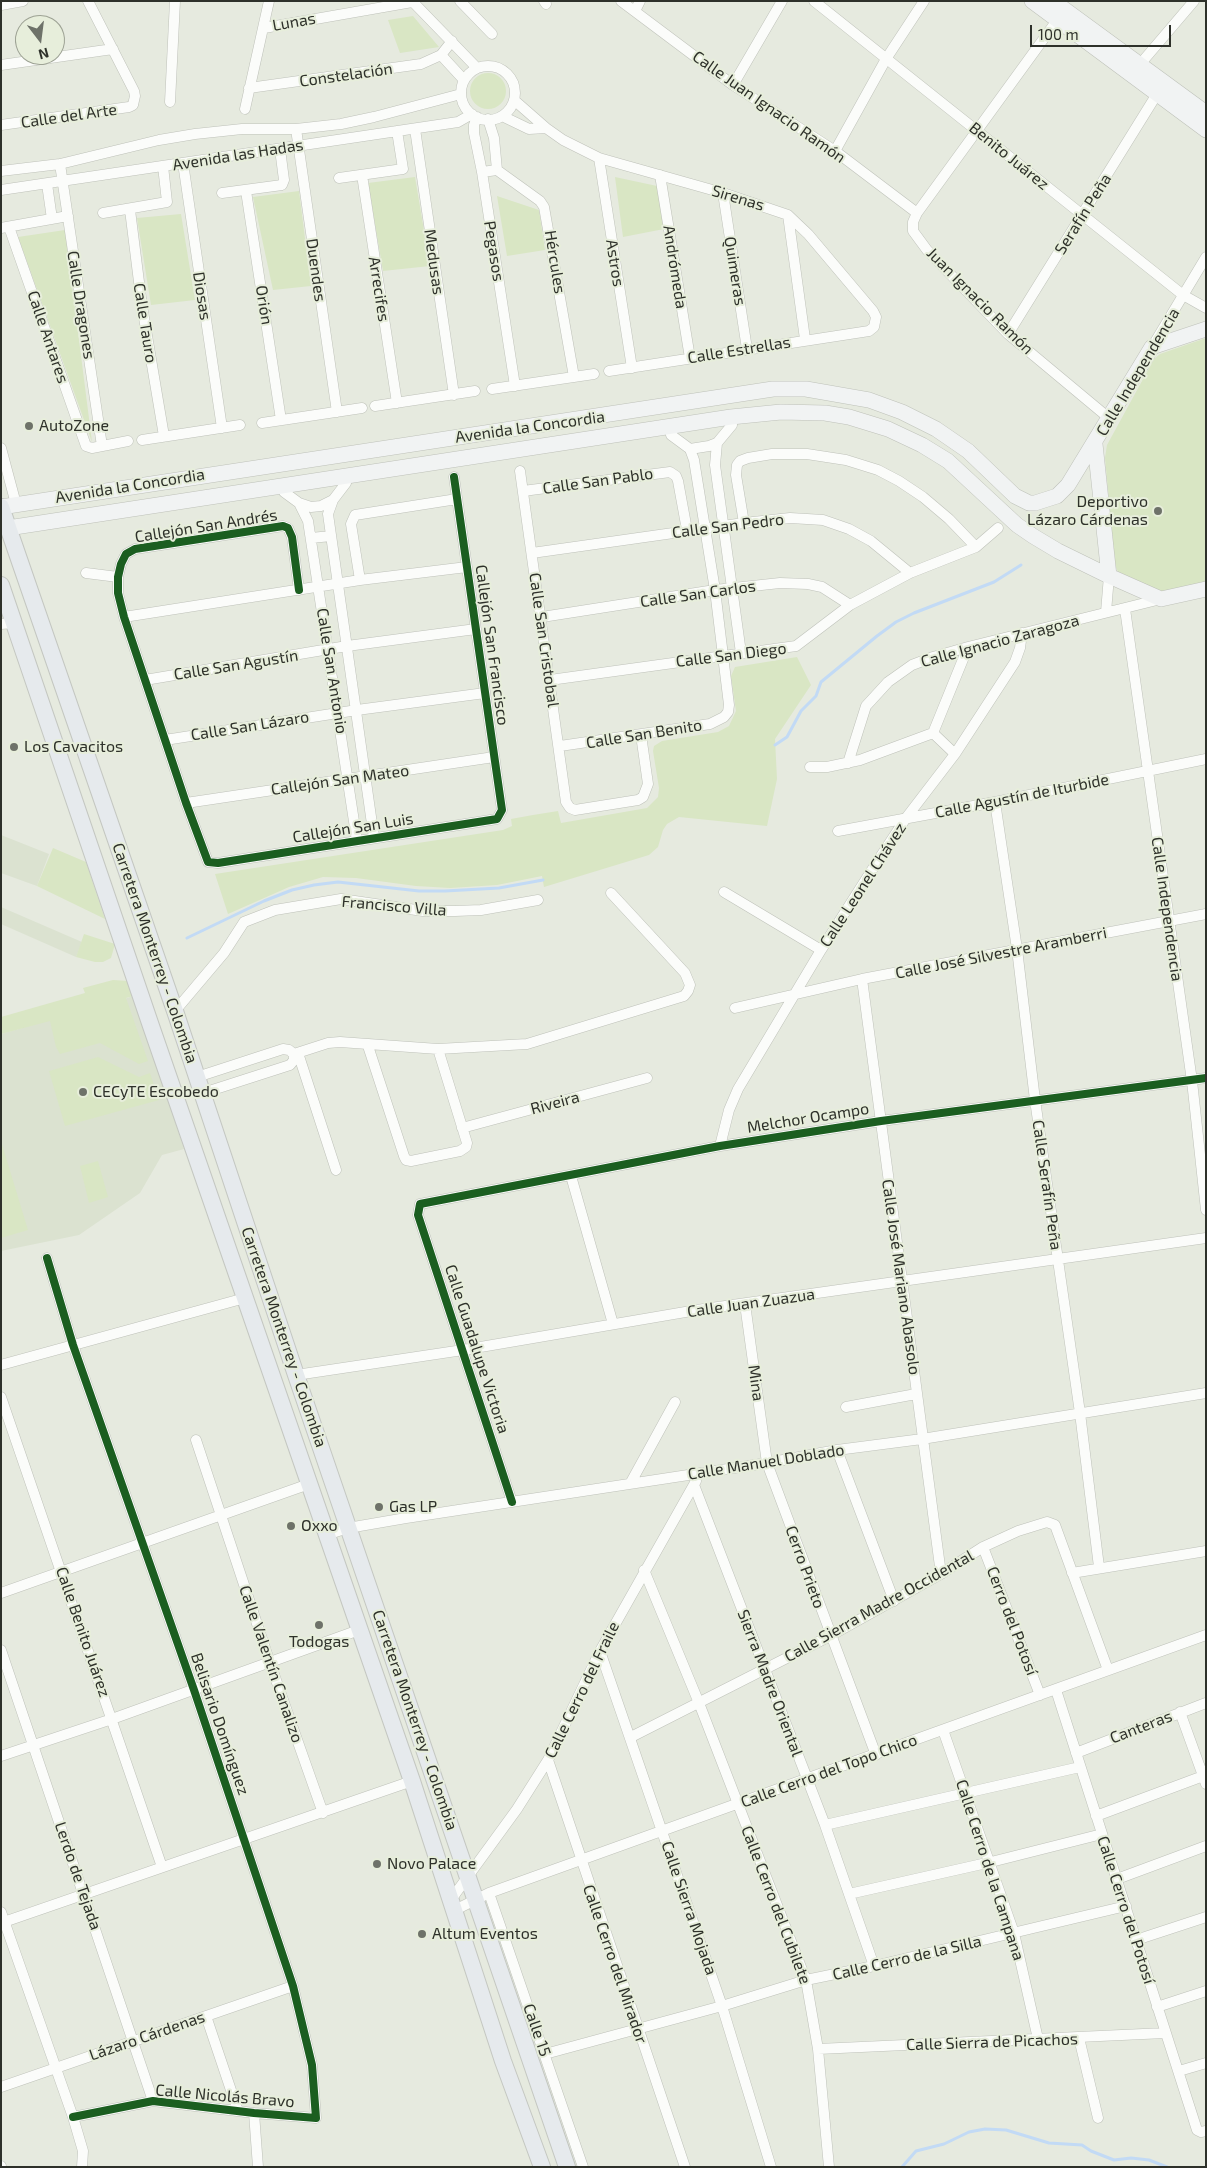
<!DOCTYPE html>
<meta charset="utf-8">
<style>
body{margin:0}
#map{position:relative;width:1207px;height:2168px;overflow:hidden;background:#e6eadf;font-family:"Exo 2",sans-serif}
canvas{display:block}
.frame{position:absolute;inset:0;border:2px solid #2e312a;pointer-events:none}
.north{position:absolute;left:15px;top:15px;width:50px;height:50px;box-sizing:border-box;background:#e7eedb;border:1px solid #9da294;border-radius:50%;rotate:165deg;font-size:14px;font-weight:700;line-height:20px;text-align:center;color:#2e312a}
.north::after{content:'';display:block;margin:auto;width:18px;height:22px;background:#6e7269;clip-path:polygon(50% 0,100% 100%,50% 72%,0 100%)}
.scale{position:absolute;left:1030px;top:25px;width:141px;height:22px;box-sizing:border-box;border:2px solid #2e312a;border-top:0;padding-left:6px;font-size:15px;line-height:18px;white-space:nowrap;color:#2e312a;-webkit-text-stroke:4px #e7eedb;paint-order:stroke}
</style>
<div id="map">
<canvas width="1207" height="2168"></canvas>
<div class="frame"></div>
<div class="north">N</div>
<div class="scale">100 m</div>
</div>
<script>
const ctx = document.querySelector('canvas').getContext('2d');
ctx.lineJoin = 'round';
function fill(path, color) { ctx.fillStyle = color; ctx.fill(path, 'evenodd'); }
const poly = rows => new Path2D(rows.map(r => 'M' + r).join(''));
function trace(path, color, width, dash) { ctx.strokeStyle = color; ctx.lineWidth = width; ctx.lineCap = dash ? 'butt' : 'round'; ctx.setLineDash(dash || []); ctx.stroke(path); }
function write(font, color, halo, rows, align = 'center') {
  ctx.font = font + ' "Exo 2",sans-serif'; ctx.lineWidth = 4; ctx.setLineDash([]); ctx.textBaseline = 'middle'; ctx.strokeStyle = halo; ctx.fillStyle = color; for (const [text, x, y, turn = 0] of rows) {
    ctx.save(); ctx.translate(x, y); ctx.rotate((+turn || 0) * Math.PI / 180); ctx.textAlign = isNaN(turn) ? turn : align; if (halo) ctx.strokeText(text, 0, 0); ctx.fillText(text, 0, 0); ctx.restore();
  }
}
fill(poly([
 [1,835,49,854,37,886,1,873],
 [1,907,82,942,76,957,1,924],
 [134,996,184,1149,162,1155,140,1193,79,1235,1,1251,1,1034]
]), '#dbe2d0');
fill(poly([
 [413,16,439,47,400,53,388,20],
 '470 91a18 18 0 1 1 36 0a18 18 0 1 1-36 0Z',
 [415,177,430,266,383,271,368,183],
 [615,177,657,186,664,229,623,237],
 [299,191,311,286,273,290,253,197],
 [497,196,539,210,545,250,507,256],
 [181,214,195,300,151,305,137,218],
 [65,230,92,442,18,237],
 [1206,338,1206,584,1165,594,1118,572,1115,565,1105,458,1107,445,1154,359,1160,354],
 [797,657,811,685,775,739,777,779,767,826,679,817,667,824,663,830,658,847,649,855,544,887,542,876,497,885,450,888,416,886,356,878,323,877,289,887,228,914,215,874,503,830,512,826,511,819,533,815,558,811,561,823,647,808,658,797,659,788,653,751,654,746,662,741,718,732,729,726,736,711,731,676,735,667],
 [53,848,86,862,105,919,37,886],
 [84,934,115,944,111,958,103,962,95,962,76,957],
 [113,980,128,981,134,996,126,998,148,1061,139,1064,100,1043,60,1054,56,1047,50,1021,1,1034,1,1017,85,993,83,988],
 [98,1057,139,1077,150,1073,159,1100,65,1126,49,1071],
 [1,1141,28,1230,1,1238],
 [98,1161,108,1197,89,1203,80,1166]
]), '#d9e6c4');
trace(poly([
 [775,745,787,737,801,711,816,696,821,682,877,636,896,622,914,613,994,582,1021,565],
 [187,938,264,901,292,890,314,885,338,882,419,891,445,891,499,888,543,880],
 [902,2167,916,2151,944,2144,969,2132,985,2129,1006,2130,1049,2143,1082,2145,1091,2151,1114,2160,1131,2158,1149,2160,1167,2167]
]), '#c2daf5', 3);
const minor = poly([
 [412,1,477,68],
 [460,1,492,34],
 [544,1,546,4],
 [621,1,733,85,835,151,917,213],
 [814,1,1183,295,1206,308],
 [1,5,23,1],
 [635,11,640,1],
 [1058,19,917,213,913,222,913,231,927,250,1008,334,1110,419],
 [264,28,412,2],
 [441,55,464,80],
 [1,65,113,49],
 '461 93a27 27 0 1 1 54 0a27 27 0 1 1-54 0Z',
 [1136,69,1194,1],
 [733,85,782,1],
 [249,88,421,64,441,55,452,41],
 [514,100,546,128,563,140,599,158,723,193,788,215,808,234,873,311,876,317,874,327,869,331,609,371],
 [170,102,175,1],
 [245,109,269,1],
 [502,116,529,129,546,128],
 [477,117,474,125,474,133,482,172,515,386],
 [488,119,494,138,497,170],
 [1,125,129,107,133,105,135,96,134,91,88,1],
 [296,129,337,412],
 [415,129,454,395],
 [835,151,886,59,924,1],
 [599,158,632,368],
 [183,163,222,428],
 [60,164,102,446],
 [1,171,60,164,159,140,195,134,242,129,296,129,341,124,374,117,461,94],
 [482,172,497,170,540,201,544,207,574,377],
 [362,175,397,403],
 [660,175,690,358],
 [339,178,403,169,397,131],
 [47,184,52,219],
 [1,190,458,122,472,114],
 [246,191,281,420],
 [222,193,282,185,284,180,280,149],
 [723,193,747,349],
 [130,210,142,306,164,436],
 [103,213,167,202,163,166],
 [788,215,805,339],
 [9,227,86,446,92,448,128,441],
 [1,228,68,216],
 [1008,334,1157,94],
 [1152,347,1206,257],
 [492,389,594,374],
 [375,406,475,391],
 [731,417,732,425,717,443,715,465,741,653],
 [262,423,362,408],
 [142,440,240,425],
 [1,448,16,504],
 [690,449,709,446,717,443],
 [520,471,566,802,570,808,575,810,638,800,643,797,648,784,641,735],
 [345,475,346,483,333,500,328,514,374,838],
 [282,485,284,492,299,503,308,521,357,841],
 [523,491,670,472,676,476,678,481,687,530],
 [299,503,311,507,321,506,333,500],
 [744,523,736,475,737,465,740,461,748,458,772,454,807,454,846,460,878,470,899,481,923,497,949,519,976,547],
 [311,538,331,536],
 [532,553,744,523,790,518,807,519,823,520,849,529,871,541,910,573],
 [86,573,118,577],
 [360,580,351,524,355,515,457,499],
 [299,590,292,537,288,528,283,526,135,549,126,554,121,564,118,577,118,593,124,617,186,803,208,862,218,863,497,819,502,810,454,477],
 [1125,609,1192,1081,1206,1210],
 [1106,612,1109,576],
 [124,617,360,580,467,567],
 [542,617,715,590,780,583,808,584,822,587,850,605],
 [1,624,14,623],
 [145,680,347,646,476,629],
 [550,680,796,646,850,605,910,573,976,547,998,528],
 [165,740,357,710,485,693],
 [560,746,710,724,724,717,728,712,729,705,715,590,694,460,690,449,671,435,670,427],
 [955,754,933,733,968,647],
 [848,763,866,706,888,682,912,665,933,657,968,647,1161,599],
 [810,767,827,767,860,760,933,733],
 [995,802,1017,949,1035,1100,1080,1413,1099,1567],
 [186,803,494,757],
 [838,831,995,802,1206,759],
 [724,892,821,950],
 [862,979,941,1574],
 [735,1008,862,979,1206,914],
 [175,1011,224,953,244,922,275,910,341,899,423,911,455,911,481,910,538,900],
 [368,1046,404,1156,406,1160,411,1161,460,1151,466,1147,467,1143,438,1049],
 [298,1053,336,1170],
 [294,1054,328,1043,340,1042,438,1049,527,1044,684,996,688,991,690,985,685,973,611,893],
 [197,1077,283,1049,289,1050,294,1054],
 [203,1093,290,1065,294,1060,294,1054],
 [462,1128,647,1078],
 [720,1146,729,1110,738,1089,821,950,877,862,906,818,955,754,1015,662,1020,648,1022,633],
 [571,1176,613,1324],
 [47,1258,73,1345,194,1690,293,1986,312,2065,316,2118,254,2113,153,2101,73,2117],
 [745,1304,767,1463,876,1755],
 [1,1365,245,1298],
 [296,1375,463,1350,697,1310,1206,1238],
 [1,1397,162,1867],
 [846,1407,916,1394],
 [196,1440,270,1663,323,1813],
 [837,1450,894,1601],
 [630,1484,675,1402],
 [694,1485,825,1825,874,1966],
 [512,1502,418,1215,420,1204,720,1146,881,1121,1206,1078],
 [326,1535,348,1528,406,1518,767,1463,837,1450,922,1439,1206,1393],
 [983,1547,1040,1695],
 [644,1570,699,1703,806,1980,818,2049,829,2167],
 [1072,1573,1206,1551],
 [1,1593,309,1484],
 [1,1650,153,2101],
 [600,1651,722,2006,771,2167],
 [1056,1690,1197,2130,1201,2132,1206,2131],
 [1180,1712,1206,1784],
 [943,1730,1014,1933,1038,2039],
 [631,1737,830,1636,941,1574,983,1547,1018,1531,1047,1522,1055,1525,1108,1670],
 [1076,1753,1206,1703],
 [1,1756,112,1719,359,1630],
 [548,1760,685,2167],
 [1096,1816,1206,1775],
 [825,1825,1080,1767],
 [1117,1879,1206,1846],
 [489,1893,583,2167],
 [849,1894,991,1862,1102,1834],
 [450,1901,517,1809,548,1760,600,1651,696,1481],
 [453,1911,489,1893,1206,1635],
 [1,1912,73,2117,83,2151,82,2167],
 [1,1923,412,1781],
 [1136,1940,1206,1917],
 [1157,2007,1206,1991],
 [206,2016,238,2111],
 [1079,2038,1098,2118],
 [818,2049,1165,2033],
 [545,2054,722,2006,806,1980,874,1966,1126,1906],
 [1179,2071,1206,2063],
 [1,2087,293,1986],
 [254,2113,258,2167],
 [1,2166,1,2167]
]);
const secondary = poly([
 [1032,1,1206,130],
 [1053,1,1206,113],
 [1095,444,1109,576],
 [1,507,773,389,806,389,869,400,902,412,936,429,968,451,1015,496,1029,503,1035,503,1057,496,1068,485,1152,347,1206,329],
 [8,528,731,417,781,412,825,413,849,417,888,429,922,445,948,461,1017,525,1033,536,1058,551,1109,576,1161,599,1206,589]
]);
const primary = poly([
 [1,507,175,1011,296,1375,567,2167],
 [1,585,151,1026,412,1781,503,2061,542,2167]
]);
trace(minor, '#bec1b9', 11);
trace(secondary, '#bec1b9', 16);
trace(primary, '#c4c7c1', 18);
trace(minor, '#fbfcfa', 10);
trace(secondary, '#f1f3f3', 15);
trace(primary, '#e6eaed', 16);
trace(poly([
 [299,590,292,537,288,528,283,526,135,549,126,554,121,564,118,577,118,593,124,617,186,803,208,862,218,863,497,819,502,810,454,477],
 [47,1258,73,1345,194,1690,293,1986,312,2065,316,2118,254,2113,153,2101,73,2117],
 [512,1502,418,1215,420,1204,720,1146,881,1121,1206,1078]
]), '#1b5e20', 8);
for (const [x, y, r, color] of [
 [29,426,5,"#6e7269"],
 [1158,511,5,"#6e7269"],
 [14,747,5,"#6e7269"],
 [83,1092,5,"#6e7269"],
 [379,1507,5,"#6e7269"],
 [291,1526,5,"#6e7269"],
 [319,1625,5,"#6e7269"],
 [377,1864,5,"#6e7269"],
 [422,1934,5,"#6e7269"]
]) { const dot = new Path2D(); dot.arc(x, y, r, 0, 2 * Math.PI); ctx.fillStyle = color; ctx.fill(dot); trace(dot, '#e7eedb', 2); }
write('16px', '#2e312a', '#e7eedb', [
 ["Lunas",294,22,-10],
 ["Constelación",346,75,-8],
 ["Calle Juan Ignacio Ramón",769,107,35],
 ["Calle del Arte",69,116,-8],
 ["Avenida las Hadas",238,155,-9],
 ["Benito Juárez",1009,156,39],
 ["Sirenas",738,198,17],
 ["Serafín Peña",1083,214,-58],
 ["Pegasos",494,251,81],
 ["Medusas",434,262,82],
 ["Hércules",555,262,81],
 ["Astros",615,263,81],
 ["Andrómeda",675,267,81],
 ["Duendes",316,270,82],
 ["Quimeras",735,271,81],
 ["Arrecifes",379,289,81],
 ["Diosas",202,296,81],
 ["Juan Ignacio Ramón",980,301,45],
 ["Calle Dragones",81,305,81],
 ["Orión",264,305,81],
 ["Calle Tauro",145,323,81],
 ["Calle Antares",48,337,71],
 ["Calle Estrellas",739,350,-9],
 ["Calle Independencia",1138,372,-59],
 ["Avenida la Concordia",530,427,-8],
 ["Calle San Pablo",598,481,-8],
 ["Avenida la Concordia",130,486,-9],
 ["Callejón San Andrés",206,526,-9],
 ["Calle San Pedro",728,526,-7],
 ["Calle San Carlos",698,594,-8],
 ["Calle San Cristobal",544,640,82],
 ["Calle Ignacio Zaragoza",1000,641,-15],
 ["Callejón San Francisco",492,645,82],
 ["Calle San Diego",731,655,-7],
 ["Calle San Agustín",236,665,-9],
 ["Calle San Antonio",332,671,81],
 ["Calle San Lázaro",250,726,-9],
 ["Calle San Benito",644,734,-9],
 ["Callejón San Mateo",340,780,-8],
 ["Calle Agustín de Iturbide",1022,796,-11],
 ["Callejón San Luis",353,828,-9],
 ["Calle Leonel Chávez",863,885,-57],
 ["Francisco Villa",394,906,5],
 ["Calle Independencia",1167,909,82],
 ["Carretera Monterrey - Colombia",155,953,71],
 ["Calle José Silvestre Aramberri",1001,953,-11],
 ["Riveira",555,1103,-15],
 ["Melchor Ocampo",808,1118,-9],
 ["Calle Serafín Peña",1047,1185,82],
 ["Calle José Mariano Abasolo",901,1277,82],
 ["Calle Juan Zuazua",751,1303,-8],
 ["Carretera Monterrey - Colombia",284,1337,71],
 ["Calle Guadalupe Victoria",477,1349,72],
 ["Mina",756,1383,82],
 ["Calle Manuel Doblado",766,1462,-9],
 ["Cerro Prieto",805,1567,70],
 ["Calle Sierra Madre Occidental",879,1606,-29],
 ["Cerro del Potosí",1012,1621,69],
 ["Calle Benito Juárez",83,1632,71],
 ["Calle Valentín Canalizo",271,1664,71],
 ["Sierra Madre Oriental",770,1683,69],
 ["Calle Cerro del Fraile",582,1690,-64],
 ["Carretera Monterrey - Colombia",415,1720,71],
 ["Belisario Domínguez",220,1724,71],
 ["Canteras",1141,1727,-21],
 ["Calle Cerro del Topo Chico",829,1771,-20],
 ["Calle Cerro de la Campana",990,1870,72],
 ["Lerdo de Tejada",78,1876,71],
 ["Calle Cerro del Cubilete",776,1905,69],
 ["Calle Sierra Mojada",689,1908,71],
 ["Calle Cerro del Potosí",1126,1910,72],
 ["Calle Cerro de la Silla",907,1958,-13],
 ["Calle Cerro del Mirador",615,1964,71],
 ["Calle 15",537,2030,71],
 ["Lázaro Cárdenas",147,2036,-19],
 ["Calle Sierra de Picachos",992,2042,-2],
 ["Calle Nicolás Bravo",225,2096,5]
]);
write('16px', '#2e312a', '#e7eedb', [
 ["AutoZone",39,426],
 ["Deportivo",1148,502,"right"],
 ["Lázaro Cárdenas",1148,520,"right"],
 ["Los Cavacitos",24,747],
 ["CECyTE Escobedo",93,1092],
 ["Gas LP",389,1507],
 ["Oxxo",301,1526],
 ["Todogas",319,1642,"center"],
 ["Novo Palace",387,1864],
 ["Altum Eventos",432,1934]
], 'left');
</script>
